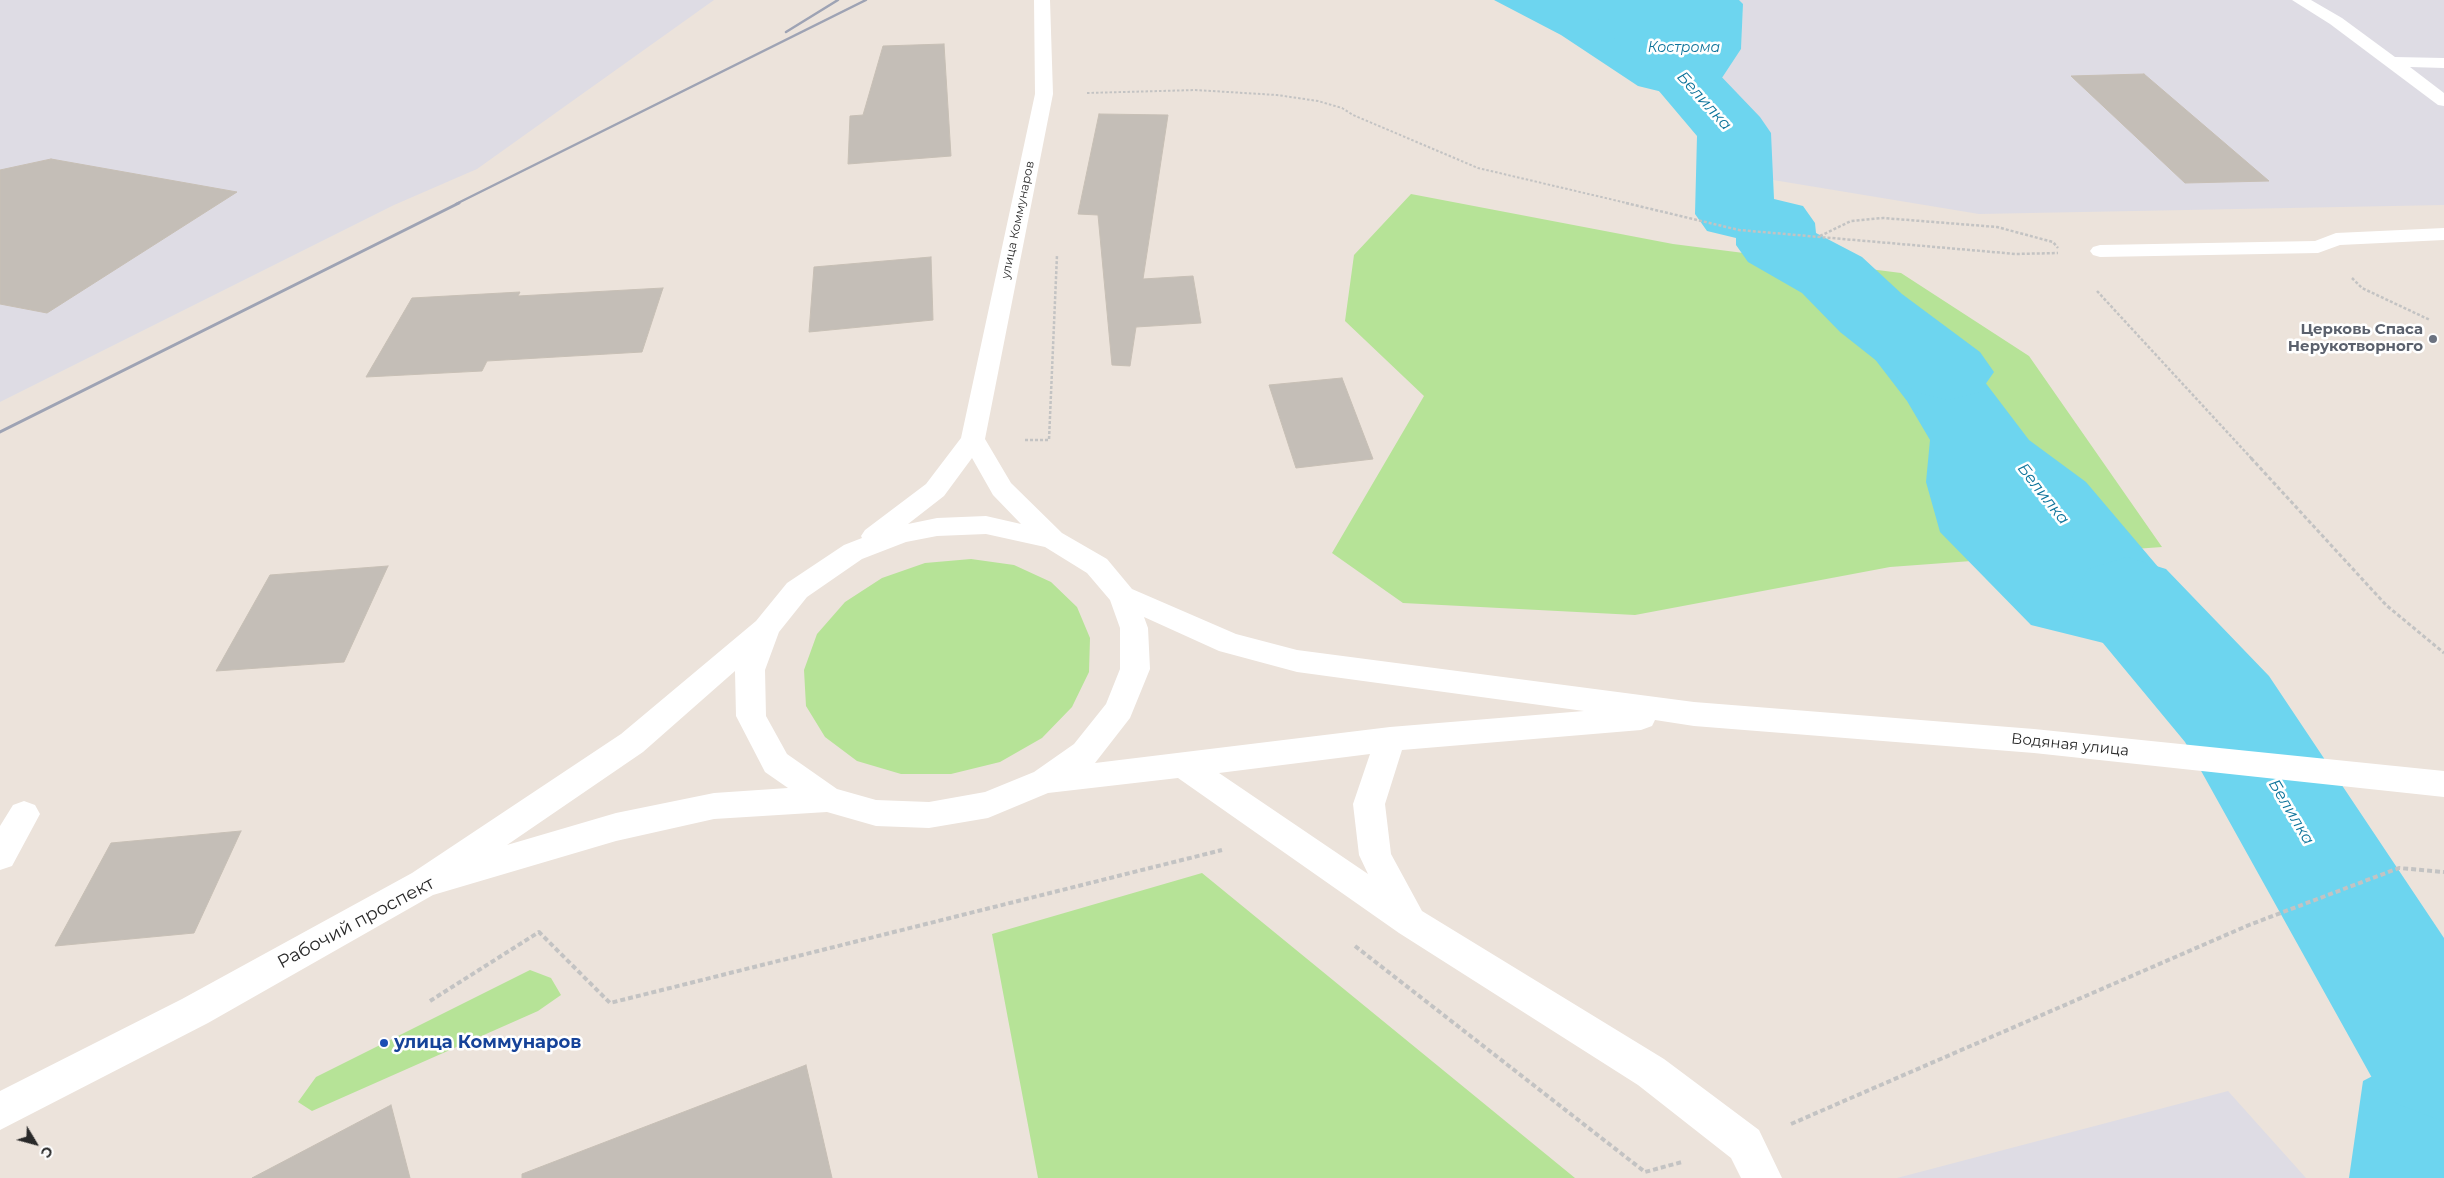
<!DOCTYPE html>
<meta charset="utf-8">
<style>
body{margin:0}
#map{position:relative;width:2444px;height:1178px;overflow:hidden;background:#ece3db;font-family:Montserrat,sans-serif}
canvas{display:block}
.north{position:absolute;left:10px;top:1118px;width:50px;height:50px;-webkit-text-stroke:4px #fff;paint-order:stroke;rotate:127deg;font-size:14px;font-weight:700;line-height:20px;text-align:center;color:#292929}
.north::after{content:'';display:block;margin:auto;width:18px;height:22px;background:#292929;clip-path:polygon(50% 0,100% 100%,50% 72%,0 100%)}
</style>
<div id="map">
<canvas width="2444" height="1178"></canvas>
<div class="north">С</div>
</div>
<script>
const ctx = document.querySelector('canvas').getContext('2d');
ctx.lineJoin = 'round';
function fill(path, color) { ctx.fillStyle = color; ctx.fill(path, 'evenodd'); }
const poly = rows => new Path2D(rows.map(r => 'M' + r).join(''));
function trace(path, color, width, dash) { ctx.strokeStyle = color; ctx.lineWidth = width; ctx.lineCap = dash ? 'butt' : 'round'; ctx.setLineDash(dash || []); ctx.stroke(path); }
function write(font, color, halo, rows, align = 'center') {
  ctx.font = font + ' Montserrat,sans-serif'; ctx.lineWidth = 5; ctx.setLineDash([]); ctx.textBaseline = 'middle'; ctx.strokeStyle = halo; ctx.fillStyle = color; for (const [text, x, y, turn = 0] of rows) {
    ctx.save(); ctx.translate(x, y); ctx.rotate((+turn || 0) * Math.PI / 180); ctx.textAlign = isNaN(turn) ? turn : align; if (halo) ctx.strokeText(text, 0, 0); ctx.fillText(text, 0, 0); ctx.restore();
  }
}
fill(poly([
 [0,0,714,0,477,169,394,205,0,402],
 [1739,0,2444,0,2444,205,1979,214,1755,177,1755,154,1750,131,1742,113,1738,106,1720,99,1714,90,1741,49,1743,4],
 [2228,1091,2306,1178,1897,1178]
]), '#dedce4');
fill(poly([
 [1411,194,1673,244,1901,273,2029,356,2162,547,1890,567,1635,615,1403,603,1332,553,1424,396,1345,321,1354,255],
 [971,559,1014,565,1051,582,1077,607,1090,638,1089,672,1072,707,1042,738,1000,762,951,774,901,774,857,761,825,737,806,706,804,670,817,634,845,602,882,578,925,563],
 [1202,873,1575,1178,1038,1178,992,934],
 [530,970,551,978,561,995,538,1011,312,1111,298,1102,316,1077]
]), '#b6e397');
fill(poly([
 [1494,0,1739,0,1743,4,1741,49,1714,90,1720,99,1739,106,1750,131,1755,154,1755,177,1735,214,1710,197,1711,170,1717,155,1712,126,1698,119,1683,97,1638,86,1561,35],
 [1832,275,1920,321,1956,344,2029,440,2086,482,2215,634,2249,706,2227,709,2144,653,2031,625,1940,532,1926,482,1930,440,1907,401,1851,328],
 [2444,1043,2444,1178,2349,1178,2363,1081,2432,1045]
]), '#6dd5ef');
fill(poly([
 [1582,0,1648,0,1760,117,1771,133,1774,199,1803,206,1815,223,1816,233,1862,257,1902,294,1980,352,1994,372,1980,392,1948,400,1916,392,1840,332,1802,293,1748,262,1736,245,1736,238,1707,231,1695,214,1697,136,1582,0],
 [2127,557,2166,569,2269,676,2444,938,2444,1122,2393,1102,2381,1094,2185,742,2088,625,2072,597,2088,569,2127,557]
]), '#6dd5ef');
const building = poly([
 [944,44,951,156,848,164,850,116,863,115,883,46,944,44],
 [2144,74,2269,181,2185,183,2071,76,2144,74],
 [1099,114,1168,115,1143,279,1193,276,1201,323,1136,327,1130,366,1112,365,1098,215,1078,214,1099,114],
 [51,159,237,192,47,313,0,304,0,170,51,159],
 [931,257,933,320,809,332,814,267,931,257],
 [663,288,642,352,487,361,482,371,366,377,412,298,520,292,518,296,663,288],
 [1342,378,1373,459,1296,468,1269,385,1342,378],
 [388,566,344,662,216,671,270,575,388,566],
 [241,831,194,933,55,946,111,843,241,831],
 [806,1065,832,1178,522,1178,522,1174,806,1065],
 [391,1105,410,1178,252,1178,391,1105]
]);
fill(building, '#c4beb7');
trace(building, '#c7bfb5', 1);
trace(poly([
 [1087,93,1195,90,1277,95,1318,101,1342,108,1353,115,1478,168,1631,204]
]), '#c3c3c3', 2, [2.5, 2]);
trace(poly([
 [1626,203,1739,230,2016,254,2058,253],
 [1820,236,1851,221,1883,218,1997,227,2053,242,2058,248],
 [2352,278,2362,288,2430,320],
 [2097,291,2252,459],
 [1025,440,1049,440,1057,255]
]), '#c3c3c3', 2.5, [3, 2]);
trace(poly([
 [2251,458,2386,605,2444,653]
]), '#c3c3c3', 3, [4, 2.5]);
trace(poly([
 [1355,946,1645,1172,1682,1162],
 [430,1001,539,932,610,1003,1222,850],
 [1791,1124,2249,925,2399,868,2444,872]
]), '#c3c3c3', 4, [5, 3]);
fill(poly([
 [1034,0,1050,0,1053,94,985,439,1011,483,1062,533,1107,559,1132,589,1236,634,1297,650,1694,702,2034,729,2444,771,2444,797,2034,753,1694,726,1655,720,1652,726,1641,730,1402,750,1385,804,1391,854,1422,911,1664,1059,1759,1130,1782,1178,1741,1178,1731,1158,1638,1085,1399,933,1178,778,1048,793,988,818,929,828,876,826,827,812,714,819,616,841,433,895,208,1023,0,1130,0,1091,182,999,412,873,621,734,756,621,787,583,844,545,862,538,861,536,865,530,926,484,961,438,1035,94,1034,0],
 [972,458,993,495,1021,524,986,516,937,518,908,524,944,496,972,458],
 [986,534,1045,547,1087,573,1110,600,1120,628,1120,669,1106,704,1074,744,1034,772,985,792,929,802,876,800,837,789,787,754,766,716,765,670,779,632,807,597,862,559,906,542,937,536,986,534],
 [1144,617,1219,651,1297,672,1584,711,1390,727,1095,763,1130,718,1150,669,1148,628,1144,617],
 [735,671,736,716,765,772,788,788,714,793,616,813,507,845,643,752,735,671],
 [1370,754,1353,804,1359,855,1368,874,1219,773,1370,754],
 [2292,0,2311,0,2342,18,2395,57,2444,58,2444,68,2410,67,2444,93,2444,106,2438,105,2330,24,2292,0],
 [2444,228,2444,240,2340,245,2318,253,2100,257,2093,255,2090,251,2093,247,2100,245,2315,241,2336,233,2444,228],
 [24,801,35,805,40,814,12,866,0,870,0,826,13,805,24,801]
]), '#fff');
trace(poly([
 [786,32,838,0],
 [456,204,866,0]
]), '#9ea3b4', 2.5);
trace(poly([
 [0,432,459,203]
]), '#9ea3b4', 3);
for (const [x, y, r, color] of [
 [2433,339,5,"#6b7280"],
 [384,1043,5,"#1a4fb4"]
]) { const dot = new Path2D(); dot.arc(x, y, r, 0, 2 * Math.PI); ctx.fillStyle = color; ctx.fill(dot); trace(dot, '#fff', 2); }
write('12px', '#292929', '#fff', [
 ["улица Коммунаров",1018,220,-78]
]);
write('italic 14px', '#0d739a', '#fff', [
 ["Кострома",1684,48]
]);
write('bold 15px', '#5b616d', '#fff', [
 ["Церковь Спаса",2423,330],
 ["Нерукотворного",2423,347]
], 'right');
write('15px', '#292929', '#fff', [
 ["Водяная улица",2070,745,6]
]);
write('italic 16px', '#0d739a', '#fff', [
 ["Белилка",1704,101,48],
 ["Белилка",2043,494,52],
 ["Белилка",2291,812,59]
]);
write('18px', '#292929', '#fff', [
 ["Рабочий проспект",356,923,-28]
]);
write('bold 18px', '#164399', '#fff', [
 ["улица Коммунаров",394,1043]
], 'left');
</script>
